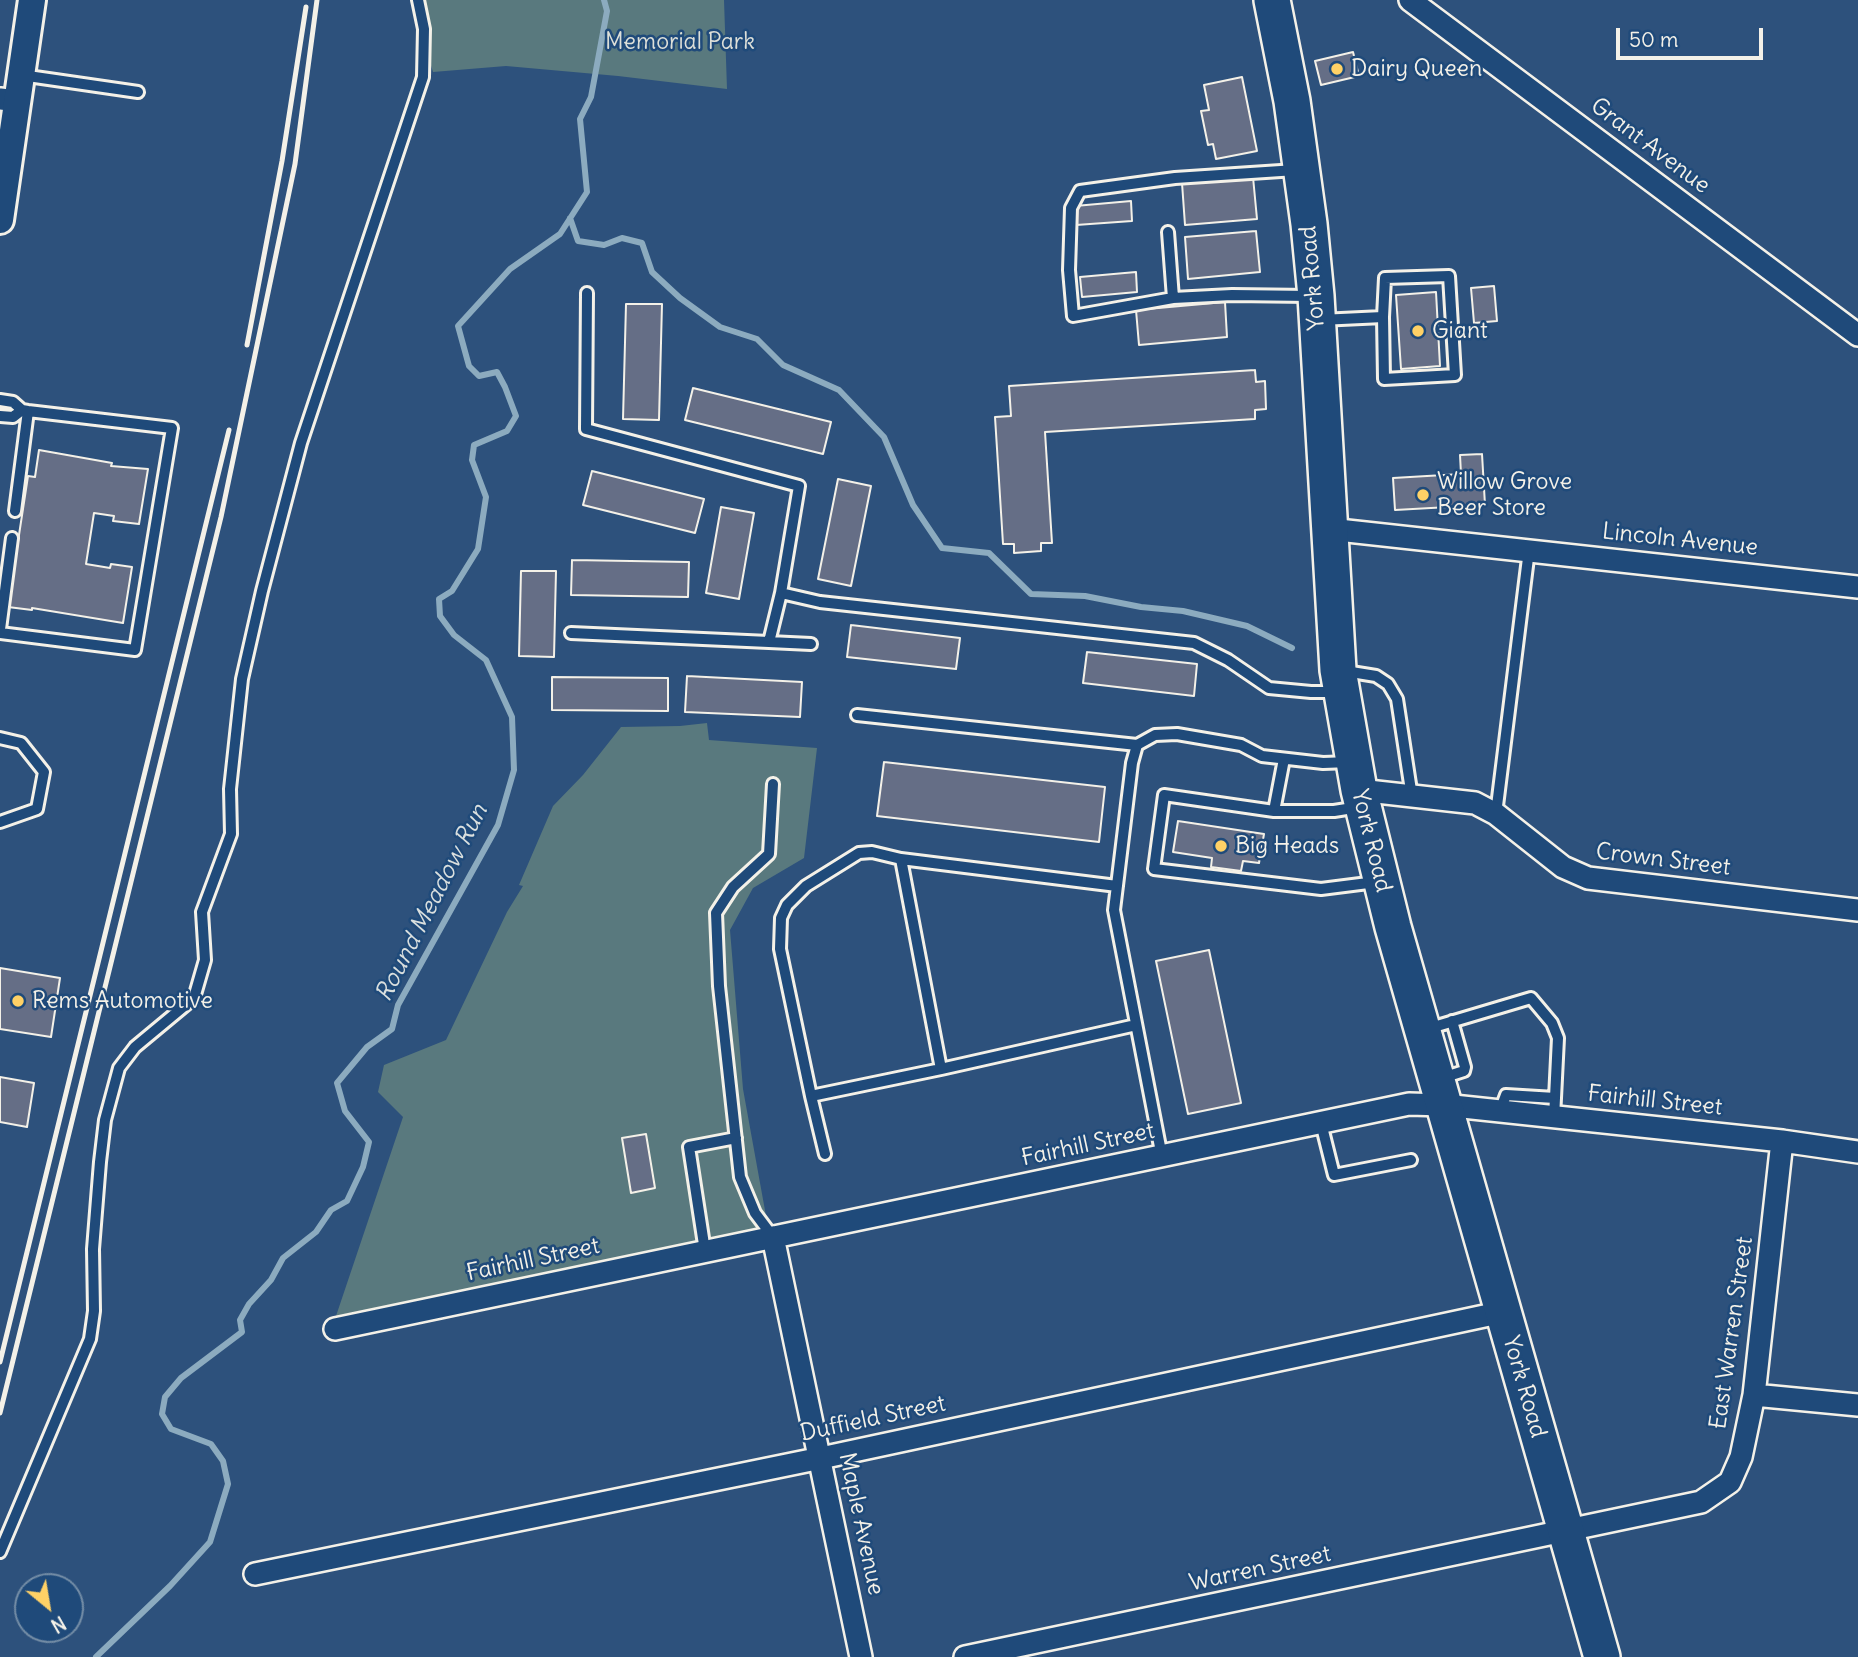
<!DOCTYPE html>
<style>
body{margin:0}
#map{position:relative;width:1858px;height:1657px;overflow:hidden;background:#2d517c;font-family:Delius,sans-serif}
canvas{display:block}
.north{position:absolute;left:14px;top:1573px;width:70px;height:70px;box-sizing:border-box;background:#1f4a7a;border:2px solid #748da6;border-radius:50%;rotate:150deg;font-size:19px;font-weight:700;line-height:28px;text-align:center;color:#f4f1e8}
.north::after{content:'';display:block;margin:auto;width:24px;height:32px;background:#ffd166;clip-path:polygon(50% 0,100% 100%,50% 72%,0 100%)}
.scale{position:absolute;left:1616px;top:28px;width:147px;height:32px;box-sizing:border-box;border:4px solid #f4f1e8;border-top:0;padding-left:9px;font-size:21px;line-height:24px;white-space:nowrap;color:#f4f1e8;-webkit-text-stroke:5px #1f4a7a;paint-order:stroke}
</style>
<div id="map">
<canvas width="1858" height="1657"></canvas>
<div class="north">N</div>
<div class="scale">50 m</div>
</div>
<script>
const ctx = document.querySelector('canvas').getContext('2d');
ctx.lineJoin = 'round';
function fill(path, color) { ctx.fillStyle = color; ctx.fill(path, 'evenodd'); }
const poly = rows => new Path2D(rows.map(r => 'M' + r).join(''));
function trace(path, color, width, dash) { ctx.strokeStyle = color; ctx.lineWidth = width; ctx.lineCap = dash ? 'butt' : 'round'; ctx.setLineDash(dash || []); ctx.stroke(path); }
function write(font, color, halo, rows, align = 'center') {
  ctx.font = font + ' Delius,sans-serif'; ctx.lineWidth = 5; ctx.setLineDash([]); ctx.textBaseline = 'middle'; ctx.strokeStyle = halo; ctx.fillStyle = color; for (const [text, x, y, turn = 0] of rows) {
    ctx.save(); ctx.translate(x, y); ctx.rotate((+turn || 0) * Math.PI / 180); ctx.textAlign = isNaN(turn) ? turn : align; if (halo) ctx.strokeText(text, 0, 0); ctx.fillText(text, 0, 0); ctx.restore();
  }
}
fill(poly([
 [410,0,724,0,727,89,618,76,506,66,433,72],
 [707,723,709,740,817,748,804,858,753,888,730,930,743,1089,768,1227,336,1316,403,1117,378,1092,384,1065,446,1040,507,912,523,886,519,885,553,806,583,775,621,727,680,726]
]), '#59797e');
trace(poly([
 [570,218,578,241,604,245,622,238,642,243,652,272,680,298,720,327,757,339,783,365,839,390,884,437,913,505,942,548,989,553,1031,594,1085,596,1141,607,1183,611,1247,626,1292,648],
 [96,1657,170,1586,210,1542,228,1484,223,1461,211,1444,171,1429,162,1414,165,1397,181,1378,242,1332,240,1320,249,1304,271,1280,283,1258,316,1232,331,1210,347,1201,363,1167,369,1142,345,1111,337,1083,367,1047,392,1029,398,1005,498,825,514,770,512,717,486,660,454,635,440,616,439,599,452,591,478,549,486,497,472,460,474,445,507,431,516,416,505,387,497,372,479,376,469,366,458,326,510,269,560,234,587,192,580,119,591,97,607,11,604,0]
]), '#8cabbf', 6);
const building = poly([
 [1353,52,1359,76,1321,85,1315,61,1353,52],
 [1242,77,1257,151,1216,159,1213,144,1208,145,1201,111,1209,110,1204,85,1242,77],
 [1253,177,1257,219,1185,225,1182,183,1253,177],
 [1131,201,1132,221,1076,225,1075,206,1131,201],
 [1256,231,1260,272,1188,279,1185,237,1256,231],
 [1136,272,1137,292,1082,297,1080,277,1136,272],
 [1494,286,1497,321,1474,323,1471,288,1494,286],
 [1436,292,1440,366,1401,369,1396,295,1436,292],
 [1225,302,1227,337,1139,345,1136,310,1225,302],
 [626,304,662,304,659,420,623,419,626,304],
 [1255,370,1256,382,1265,381,1266,409,1255,410,1255,419,1045,432,1052,543,1041,543,1041,551,1014,553,1014,544,1003,544,995,417,1011,416,1009,386,1255,370],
 [693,388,831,422,823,454,685,420,693,388],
 [39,450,112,463,111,466,148,469,139,524,113,521,114,516,94,513,86,564,110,568,111,564,132,567,123,623,32,608,32,610,8,607,28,476,35,477,39,450],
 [1482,454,1485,505,1395,510,1393,478,1461,474,1460,455,1482,454],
 [592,471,704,499,695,533,583,505,592,471],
 [838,479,871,486,851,586,818,579,838,479],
 [721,507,754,513,739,599,706,593,721,507],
 [572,560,689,562,688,597,571,595,572,560],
 [521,571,556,571,554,657,519,656,521,571],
 [851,625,960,638,956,669,847,657,851,625],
 [1087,652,1197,664,1194,696,1083,683,1087,652],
 [687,676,802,682,800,717,685,712,687,676],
 [552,677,668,678,668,711,552,710,552,677],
 [884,762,1105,787,1099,842,877,816,884,762],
 [1178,821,1264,834,1259,863,1243,861,1241,871,1211,867,1212,858,1173,852,1178,821],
 [1209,950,1241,1103,1188,1114,1156,961,1209,950],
 [0,968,60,978,51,1037,0,1029,0,968],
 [0,1077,34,1083,27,1127,0,1122,0,1077],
 [646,1134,655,1188,631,1193,622,1138,646,1134]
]);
fill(building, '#656e86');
trace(building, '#f4f1e8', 2);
const service = poly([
 [21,75,138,92],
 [1168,232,1173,298,1232,295,1310,296],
 [587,293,586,429,799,486,781,593,820,602,1194,643,1228,660,1269,688,1311,692,1338,692],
 [1173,298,1073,316,1069,270,1071,208,1080,191,1175,178,1296,170],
 [1320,320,1383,317,1384,379,1455,375,1449,276,1385,278,1383,317],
 [0,400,13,402,22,410],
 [0,416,13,417,22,410,28,411,172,428,135,650,0,633],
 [15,511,28,411],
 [0,629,12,538],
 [571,633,769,642,781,593],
 [769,642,811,644],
 [1345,671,1376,676,1388,684,1397,699,1412,797],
 [857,715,1137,745,1155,735,1177,734,1241,745,1262,756,1323,763,1350,762],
 [0,738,21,743,44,772,37,809,0,822],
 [1137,745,1132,763,1114,910,1162,1157],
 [1359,807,1334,811,1274,811,1164,795,1154,869,1321,889,1376,882],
 [1274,811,1284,759],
 [1496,814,1529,550],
 [1117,886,901,859,941,1069,1136,1025],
 [1427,1029,1531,998,1552,1023,1558,1038,1555,1098],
 [1439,1079,1464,1071,1465,1067,1452,1021],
 [811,1096,780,949,781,918,787,905,806,886,859,853,872,852,901,859],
 [1500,1111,1506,1095,1555,1098,1554,1117],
 [1321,1123,1334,1175,1411,1160],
 [825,1154,811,1096,941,1069],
 [773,1237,755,1213,740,1177,719,986,716,913,733,887,769,854,773,784],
 [705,1251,689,1147,736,1138],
 [0,1552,90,1339,94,1311,93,1249,100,1162,105,1120,119,1068,135,1047,194,998,205,960,202,912,231,834,230,789,242,679,262,591,301,443,423,77,424,29,418,0]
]);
const minor = poly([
 [1410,0,1858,335],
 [0,99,18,101],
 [1329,529,1858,587],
 [1359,790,1475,803,1496,814,1563,867,1588,878,1858,910],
 [773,1237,861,1657],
 [335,1329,1409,1104,1444,1105,1782,1141,1858,1152],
 [1754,1395,1858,1405],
 [255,1574,821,1458,1503,1312],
 [965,1657,1701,1502,1730,1482,1741,1457,1754,1395,1782,1141]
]);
const tertiary = poly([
 [0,220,32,0]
]);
const trunk = poly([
 [1272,0,1292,101,1309,224,1316,296,1338,670,1359,790,1393,927,1602,1657]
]);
trace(service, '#f4f1e8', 16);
trace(minor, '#f4f1e8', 26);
trace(tertiary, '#f4f1e8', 32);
trace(trunk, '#f4f1e8', 40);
trace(service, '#1f4a7a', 10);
trace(minor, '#1f4a7a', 21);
trace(tertiary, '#1f4a7a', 26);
trace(trunk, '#1f4a7a', 35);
trace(poly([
 [247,345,282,161,306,7],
 [0,1362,229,430],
 [0,1413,221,517,295,164,317,0]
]), '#f4f1e8', 5);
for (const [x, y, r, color] of [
 [1337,69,7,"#ffd166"],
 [1418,331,7,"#ffd166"],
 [1423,495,7,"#ffd166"],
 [1221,846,7,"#ffd166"],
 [18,1001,7,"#ffd166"]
]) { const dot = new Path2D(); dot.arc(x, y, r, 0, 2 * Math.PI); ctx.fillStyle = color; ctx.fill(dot); trace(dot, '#1f4a7a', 2.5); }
write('23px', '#dddfd8', '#1f4a7a', [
 ["Memorial Park",680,42]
]);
write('23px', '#f4f1e8', '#1f4a7a', [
 ["Dairy Queen",1351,69],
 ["Giant",1432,331],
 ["Willow Grove",1437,482],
 ["Beer Store",1437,508],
 ["Big Heads",1235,846],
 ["Rems Automotive",32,1001]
], 'left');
write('23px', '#f4f1e8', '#1f4a7a', [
 ["Grant Avenue",1650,146,37],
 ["York Road",1313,278,-95],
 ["Lincoln Avenue",1680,540,6],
 ["York Road",1371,841,76],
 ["Crown Street",1663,860,7],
 ["Fairhill Street",1655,1101,6],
 ["Fairhill Street",1088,1145,-12],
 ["Fairhill Street",533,1260,-12],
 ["East Warren Street",1732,1333,-82],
 ["York Road",1524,1387,74],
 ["Duffield Street",873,1419,-12],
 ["Maple Avenue",861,1524,78],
 ["Warren Street",1260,1569,-12]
]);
write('italic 24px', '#dadfde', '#1f4a7a', [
 ["Round Meadow Run",432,903,-63]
]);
</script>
